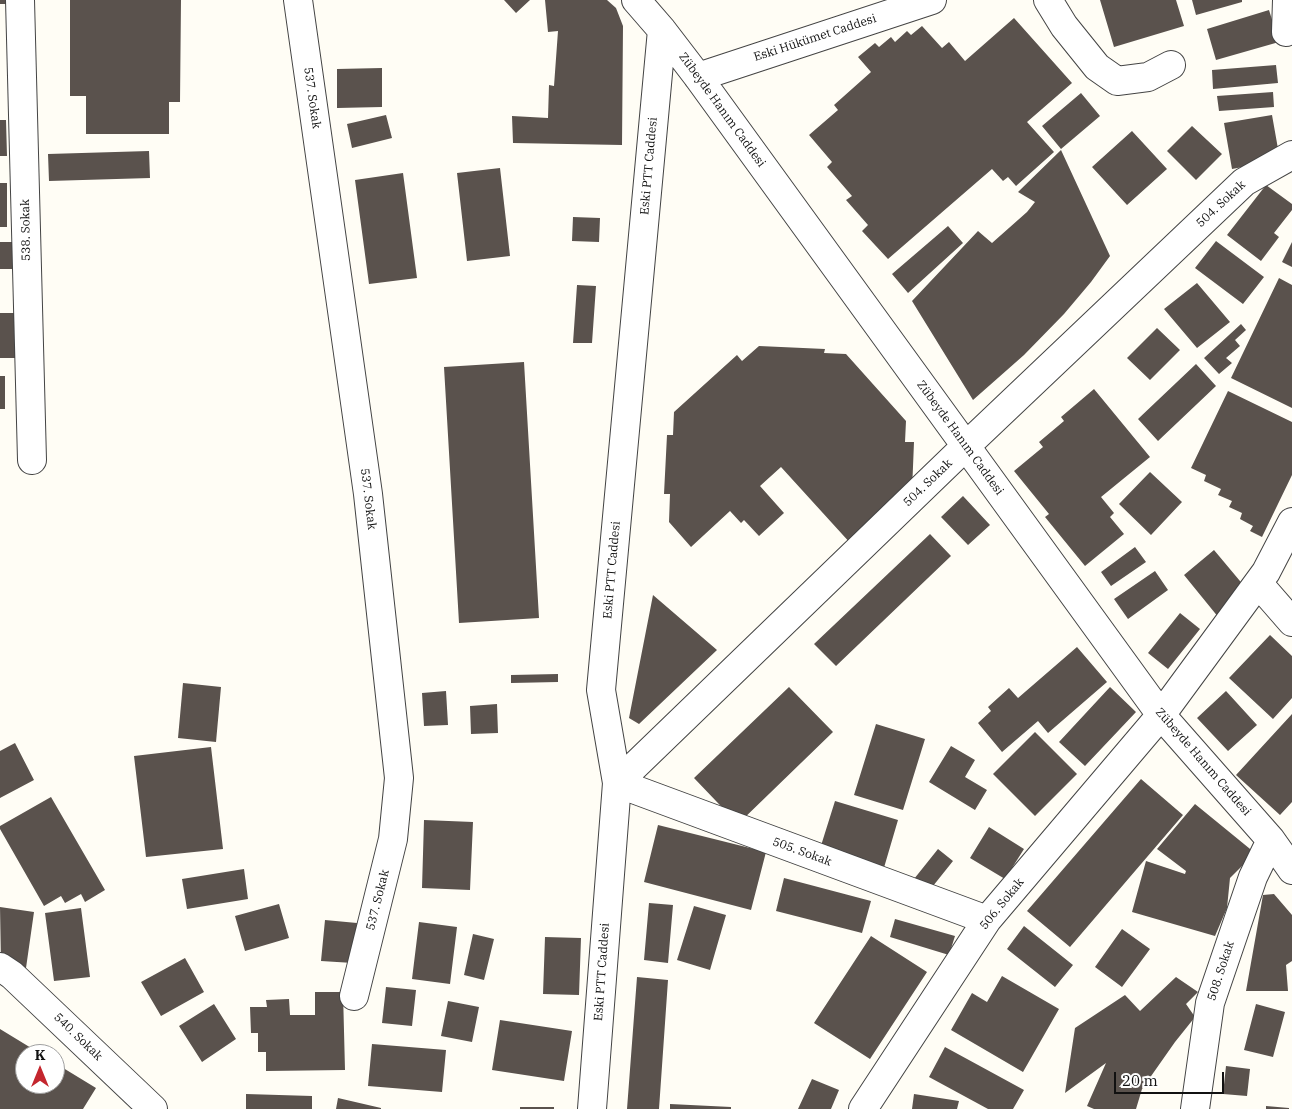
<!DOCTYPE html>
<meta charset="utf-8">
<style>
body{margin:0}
#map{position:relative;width:1292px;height:1109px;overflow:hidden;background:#fffdf5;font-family:"IBM Plex Serif",serif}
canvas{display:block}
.north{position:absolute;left:15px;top:1044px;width:50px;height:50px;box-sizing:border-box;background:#fff;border:1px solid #a0a0a0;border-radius:50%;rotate:0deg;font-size:14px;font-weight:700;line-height:20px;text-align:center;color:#111}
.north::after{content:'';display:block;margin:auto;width:18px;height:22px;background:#c4262e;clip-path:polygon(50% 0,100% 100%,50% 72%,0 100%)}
.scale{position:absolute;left:1114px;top:1072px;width:110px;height:22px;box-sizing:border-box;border:2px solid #111;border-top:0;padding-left:6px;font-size:15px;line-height:18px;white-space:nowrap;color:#111;-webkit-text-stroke:4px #fff;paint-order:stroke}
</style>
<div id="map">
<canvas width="1292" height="1109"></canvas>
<div class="north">K</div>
<div class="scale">20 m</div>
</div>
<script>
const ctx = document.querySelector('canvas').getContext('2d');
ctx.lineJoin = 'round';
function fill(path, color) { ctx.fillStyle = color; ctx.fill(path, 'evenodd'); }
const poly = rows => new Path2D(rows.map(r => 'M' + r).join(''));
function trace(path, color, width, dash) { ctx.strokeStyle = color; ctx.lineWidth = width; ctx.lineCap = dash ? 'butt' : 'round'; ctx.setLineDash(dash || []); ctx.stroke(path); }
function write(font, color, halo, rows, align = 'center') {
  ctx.font = font + ' "IBM Plex Serif",serif'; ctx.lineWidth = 5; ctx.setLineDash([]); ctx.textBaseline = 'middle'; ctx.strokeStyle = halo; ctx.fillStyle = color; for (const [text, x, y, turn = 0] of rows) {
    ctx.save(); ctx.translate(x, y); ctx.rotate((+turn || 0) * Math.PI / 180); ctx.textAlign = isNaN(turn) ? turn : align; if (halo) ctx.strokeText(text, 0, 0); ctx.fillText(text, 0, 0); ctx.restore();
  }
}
fill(poly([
 [0,0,6,0,6,4,0,4],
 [70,0,181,0,180,102,169,102,169,134,86,134,86,96,70,96],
 [504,0,530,0,516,13],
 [545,0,607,0,616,8,623,26,622,145,513,143,512,116,548,118,549,85,554,86,558,31,548,32],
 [1100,0,1176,0,1184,26,1114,47],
 [1192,0,1242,0,1242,2,1196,15],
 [1269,10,1279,42,1216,60,1207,29],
 [1014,18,1072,83,1027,122,1054,152,1016,186,1008,177,1003,181,992,169,888,259,862,231,868,225,846,200,852,196,827,167,832,162,809,135,838,110,834,105,871,72,858,57,875,43,879,47,891,37,895,42,907,31,911,35,922,26,942,48,949,42,965,61],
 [1276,65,1278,83,1213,89,1212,70],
 [382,68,382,107,337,108,337,69],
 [1273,92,1274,107,1219,111,1217,96],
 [1081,93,1100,116,1061,149,1042,126],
 [386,115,392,138,352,148,347,124],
 [1272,115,1280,160,1232,169,1224,123],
 [0,120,6,120,7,156,0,156],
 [1192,126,1222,154,1196,180,1167,151],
 [1132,131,1167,169,1127,205,1092,167],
 [1061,150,1110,256,1091,282,1064,314,1024,355,973,400,912,301,978,231,992,243,1027,212,1035,202,1018,192],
 [149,151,150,178,49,181,48,154],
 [500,168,510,256,467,261,457,173],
 [403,173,417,278,369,284,355,180],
 [0,183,7,183,7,227,0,227],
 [1266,185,1292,204,1292,210,1274,233,1279,237,1261,261,1227,235],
 [573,217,600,218,599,242,572,241],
 [948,226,963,243,908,293,892,274],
 [1216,241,1264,277,1243,304,1195,268],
 [0,242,13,242,13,269,0,269],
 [1292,242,1292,267,1282,262],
 [1279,278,1292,285,1292,408,1231,378],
 [1197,283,1230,322,1197,348,1164,309],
 [577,285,596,286,592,343,573,343],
 [0,313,17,313,17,358,0,358],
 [1241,324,1246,330,1235,340,1240,346,1226,358,1232,363,1219,374,1204,358],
 [1157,328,1180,350,1150,380,1127,358],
 [759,346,825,349,824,353,846,354,906,421,905,442,914,442,912,491,852,545,781,467,760,486,784,513,759,536,744,520,741,523,730,511,691,547,669,522,670,494,664,494,667,435,673,435,674,412,737,355,742,361],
 [524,362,539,618,459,623,444,367],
 [1196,364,1216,386,1158,441,1138,419],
 [0,376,5,376,5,409,0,409],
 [1094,389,1150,457,1101,497,1114,513,1110,517,1124,534,1085,566,1045,517,1049,514,1014,471,1043,447,1039,442,1064,421,1061,417],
 [1228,391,1292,422,1292,475,1262,537,1250,531,1253,526,1240,519,1242,513,1229,507,1232,501,1218,495,1221,489,1204,481,1206,475,1191,468],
 [1150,472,1182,502,1151,535,1119,504],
 [963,496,990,525,968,545,941,517],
 [930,534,951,556,836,666,814,644],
 [1135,547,1146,562,1111,586,1101,572],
 [1214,550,1250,593,1219,618,1184,575],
 [1155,571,1168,590,1128,619,1114,599],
 [653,595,717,650,639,724,629,718],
 [1180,613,1200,629,1168,669,1148,653],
 [1270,635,1292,656,1292,698,1273,719,1229,678],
 [1077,647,1107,682,1048,733,1038,721,1002,752,978,723,991,711,988,707,1009,688,1018,698],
 [558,674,558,682,511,683,511,675],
 [183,683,221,687,216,742,178,738],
 [789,687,833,732,738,824,694,778],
 [1110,687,1136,712,1085,766,1059,742],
 [446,691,448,725,424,726,422,693],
 [1226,691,1257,725,1228,751,1197,718],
 [497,704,498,733,471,734,470,706],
 [1292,714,1292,802,1280,815,1236,775],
 [876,724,925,739,903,810,854,795],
 [1035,732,1077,774,1035,816,993,774],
 [15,743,34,780,0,798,0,751],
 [951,746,975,760,965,777,987,790,975,810,929,782],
 [211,747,223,849,146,857,134,756],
 [1141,779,1183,815,1070,947,1027,911],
 [51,797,105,890,85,902,81,894,65,903,61,896,44,906,0,829,0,826],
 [835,801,898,820,883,871,819,852],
 [1195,804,1255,853,1230,878,1227,908,1215,936,1132,912,1146,861,1185,874,1186,871,1157,849],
 [424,820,473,822,470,890,422,888],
 [658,825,766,852,751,910,644,882],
 [989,827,1024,849,1005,879,970,858],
 [938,849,953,861,929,891,914,879],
 [244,869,248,899,187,909,182,879],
 [784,878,871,901,862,933,776,911],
 [1274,894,1292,915,1292,961,1286,965,1288,991,1246,991,1263,895],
 [649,903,673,905,668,963,644,960],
 [279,904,289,938,245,951,235,916],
 [694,906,726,915,710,970,677,960],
 [0,907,34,912,26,968,1,965],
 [81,908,90,977,54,981,45,913],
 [895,919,955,936,949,955,890,937],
 [325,920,357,923,353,963,321,961],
 [419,922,457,927,450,984,412,979],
 [1024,926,1073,965,1055,987,1007,949],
 [1122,929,1150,949,1122,987,1095,967],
 [473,934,494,939,484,980,464,975],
 [871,936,927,972,870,1059,814,1023],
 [545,937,581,938,579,995,543,994],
 [185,958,204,992,161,1016,141,982],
 [1002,976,1059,1009,1023,1072,951,1030,972,993,987,1002],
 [637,977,668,980,659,1109,627,1109],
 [1176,977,1198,992,1186,1004,1195,1017,1175,1042,1142,1089,1136,1109,1094,1109,1087,1106,1106,1063,1065,1093,1075,1028,1125,995,1140,1011],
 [386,987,416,990,412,1026,382,1023],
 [315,992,343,992,345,1070,266,1071,266,1052,258,1052,258,1033,251,1033,250,1007,267,1007,266,1000,289,999,290,1015,315,1015],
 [448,1001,479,1007,472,1042,441,1036],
 [214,1004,236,1039,202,1062,179,1026],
 [1256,1004,1285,1012,1273,1057,1244,1050],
 [500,1020,572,1031,564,1081,492,1070],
 [0,1029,41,1054,25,1054,25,1084,55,1084,55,1063,96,1088,83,1109,0,1109],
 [372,1044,446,1050,442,1092,368,1086],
 [945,1047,1024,1090,1013,1109,988,1109,929,1077],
 [1226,1066,1250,1069,1247,1096,1223,1094],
 [812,1079,839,1090,831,1109,798,1109],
 [246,1094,312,1096,312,1109,246,1109],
 [914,1094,959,1101,957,1109,912,1109],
 [338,1098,381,1108,381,1109,336,1109],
 [670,1104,731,1107,731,1109,670,1109],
 [1266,1106,1289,1108,1289,1109,1266,1109],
 [520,1107,554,1107,554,1109,520,1109]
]), '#5a524d');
const minor = poly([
 [20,0,32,460],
 [298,0,368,494,399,778,393,839,354,996],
 [636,0,662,30,698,77,1161,715,1271,840,1292,870],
 [1048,0,1064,26,1097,67,1117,81,1148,77,1171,65],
 [1286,32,1287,0],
 [698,77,932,0],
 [1258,583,1292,622],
 [987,920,617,783,966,446,1244,182,1292,155],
 [0,967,12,975,153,1109],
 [592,1109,617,783,601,690,662,30],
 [863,1109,987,920,1161,715,1266,572,1292,522],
 [1195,1109,1210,1003,1253,877,1271,840]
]);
trace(minor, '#444', 30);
trace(minor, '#fff', 28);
write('12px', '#111', '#fff', [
 ["Eski Hükümet Caddesi",815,38,-18],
 ["537. Sokak",312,98,82],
 ["Zübeyde Hanım Caddesi",722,110,54],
 ["Eski PTT Caddesi",649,166,-85],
 ["504. Sokak",1221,204,-43],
 ["538. Sokak",26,230,-91],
 ["Zübeyde Hanım Caddesi",960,438,54],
 ["504. Sokak",928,483,-44],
 ["537. Sokak",368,499,83],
 ["Eski PTT Caddesi",612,570,-85],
 ["Zübeyde Hanım Caddesi",1203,762,49],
 ["505. Sokak",802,852,20],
 ["537. Sokak",378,900,-76],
 ["506. Sokak",1002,904,-51],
 ["508. Sokak",1221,971,-72],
 ["Eski PTT Caddesi",602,972,-86],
 ["540. Sokak",78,1037,44]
]);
</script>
